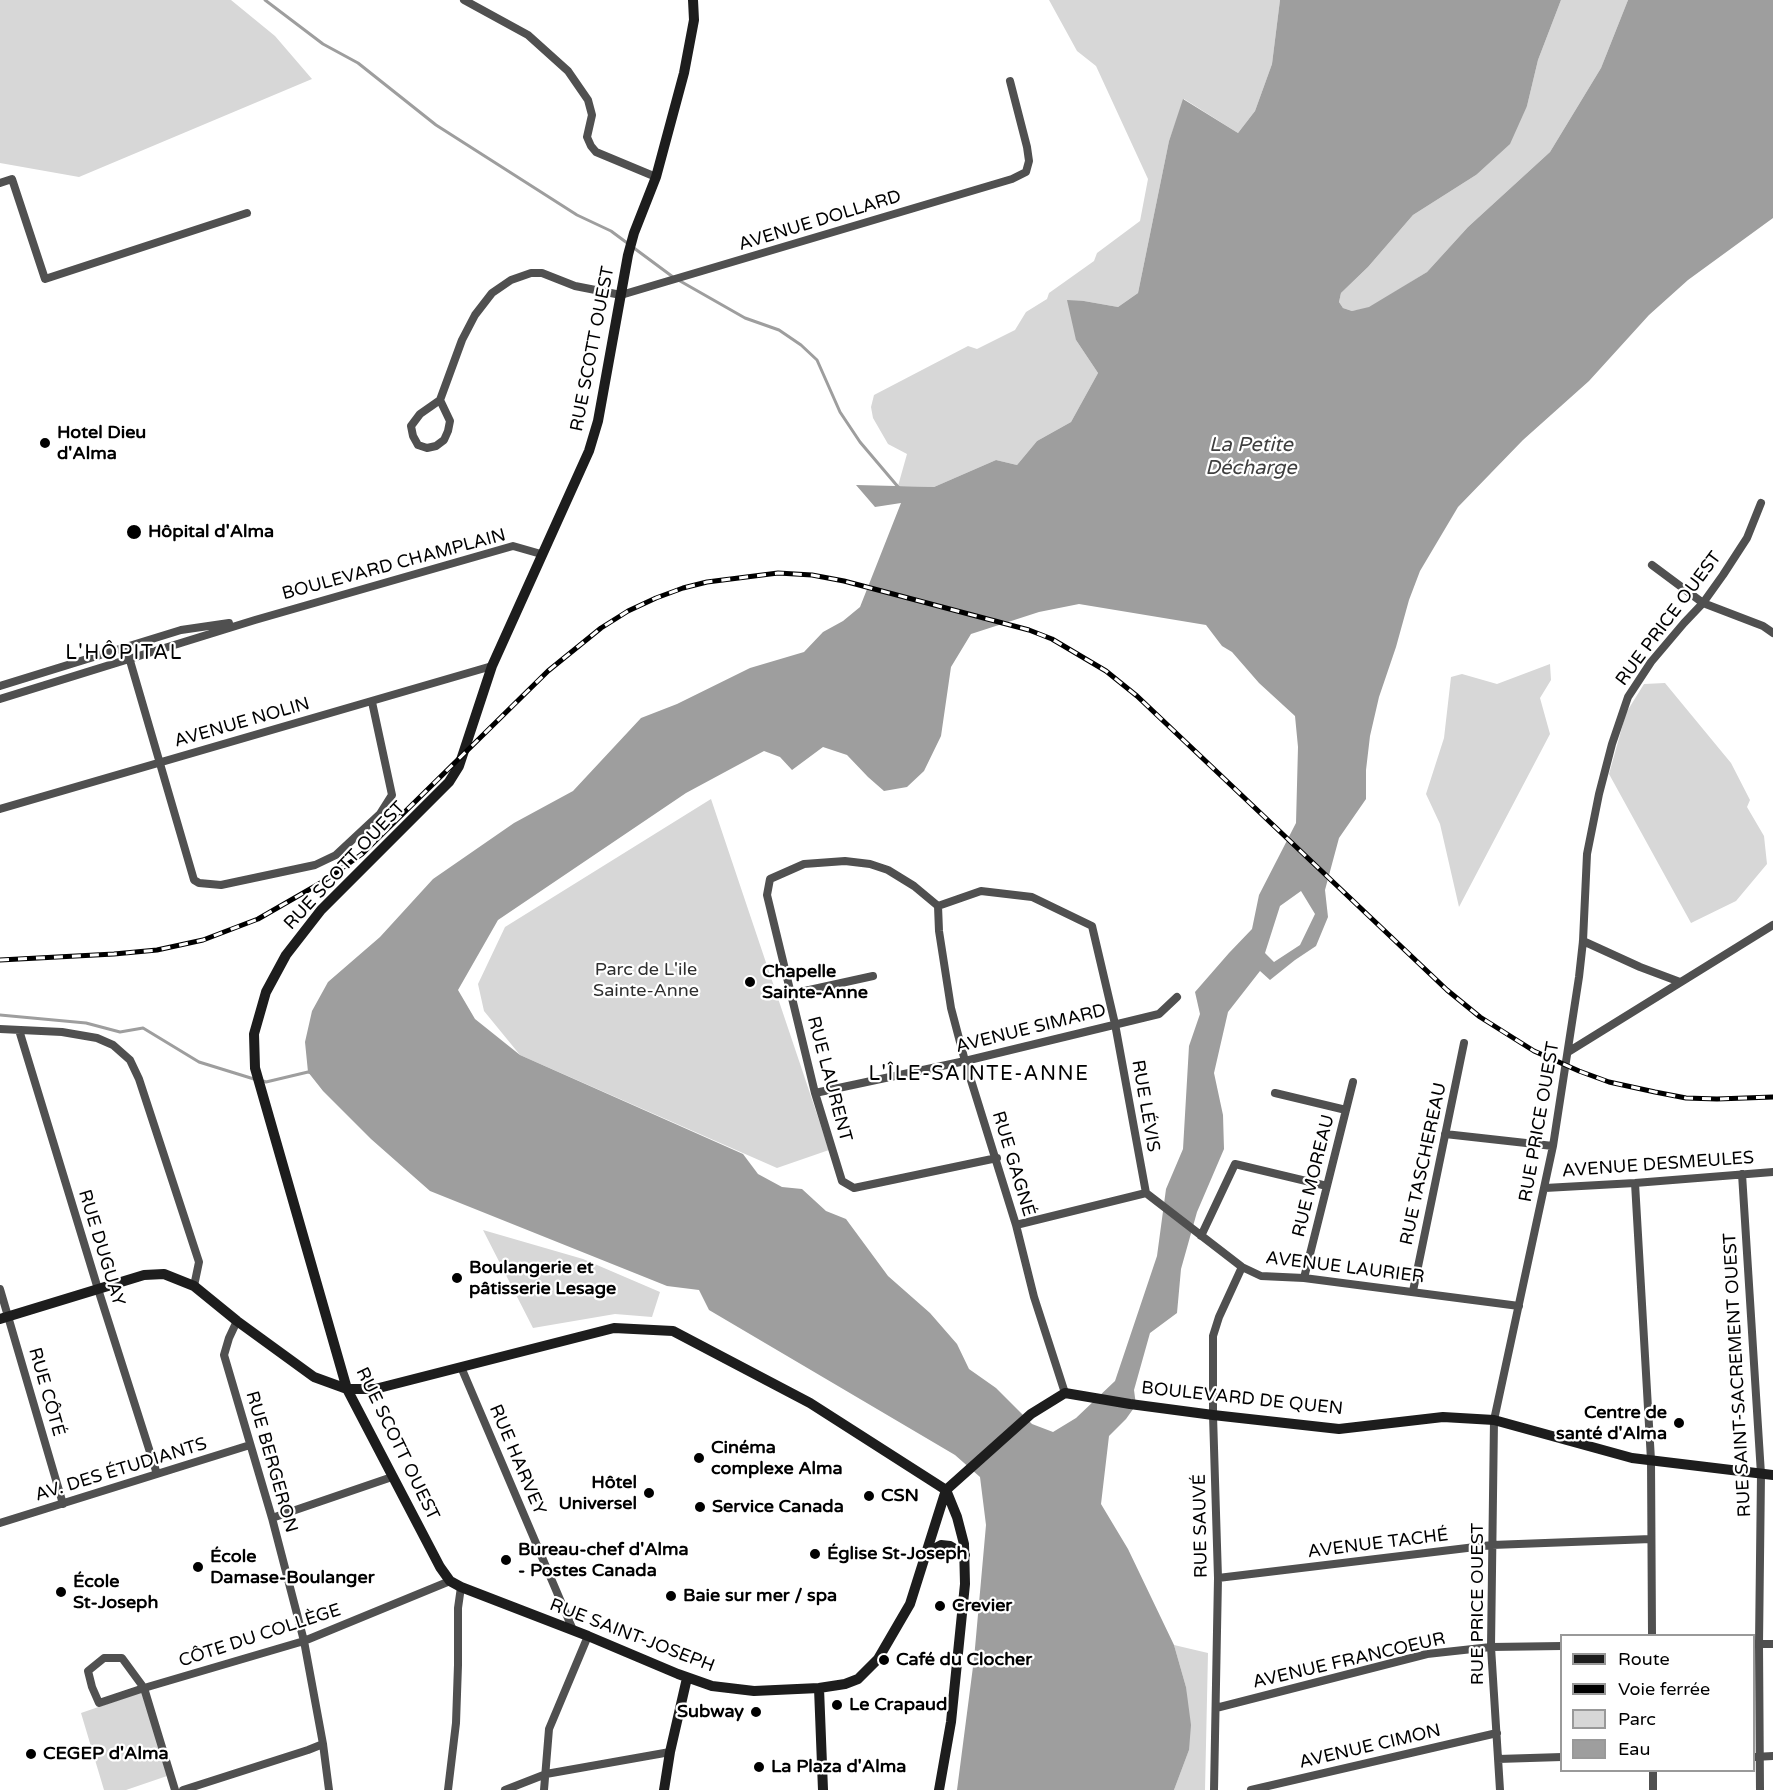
<!DOCTYPE html>
<meta charset="utf-8">
<style>
body{margin:0}
#map{position:relative;width:1773px;height:1790px;overflow:hidden;background:#fff;font-family:"Varela Round",sans-serif}
canvas{display:block}
.legend{position:absolute;left:1560px;top:1634px;width:195px;height:138px;box-sizing:border-box;background:#fff;border:2px solid #999;margin:0;padding:8px 10px;list-style:none;font-size:18px;color:#000}
.legend li{display:flex;align-items:center;gap:12px;height:30px}
.legend b{width:30px;border:2px solid #999}
</style>
<div id="map">
<canvas width="1773" height="1790"></canvas>
<ul class="legend">
<li><b style="height:8px;background:#1d1d1d"></b>Route</li>
<li><b style="height:8px;background:#000"></b>Voie ferrée</li>
<li><b style="height:16px;background:#d7d7d7"></b>Parc</li>
<li><b style="height:16px;background:#9e9e9e"></b>Eau</li>
</ul>
</div>
<script>
const ctx = document.querySelector('canvas').getContext('2d');
ctx.lineJoin = 'round';
function fill(path, color) { ctx.fillStyle = color; ctx.fill(path, 'evenodd'); }
const poly = rows => new Path2D(rows.map(r => 'M' + r).join(''));
function trace(path, color, width, dash) { ctx.strokeStyle = color; ctx.lineWidth = width; ctx.lineCap = dash ? 'butt' : 'round'; ctx.setLineDash(dash || []); ctx.stroke(path); }
function write(font, color, halo, rows, align = 'center') {
  ctx.font = font + ' "Varela Round",sans-serif'; ctx.lineWidth = 4.5; ctx.setLineDash([]); ctx.textBaseline = 'middle'; ctx.strokeStyle = halo; ctx.fillStyle = color; for (const [text, x, y, turn = 0] of rows) {
    ctx.save(); ctx.translate(x, y); ctx.rotate((+turn || 0) * Math.PI / 180); ctx.textAlign = isNaN(turn) ? turn : align; if (halo) ctx.strokeText(text, 0, 0); ctx.fillText(text, 0, 0); ctx.restore();
  }
}
fill(poly([
 [0,0,231,0,275,36,312,79,79,177,0,163],
 [1049,0,1280,0,1272,64,1255,111,1238,133,1184,99,1169,141,1138,293,1118,307,1084,301,1076,340,1098,373,1071,422,1037,441,1017,465,996,460,934,487,898,486,907,454,888,444,873,418,871,407,874,395,968,346,977,349,1015,330,1026,312,1047,299,1049,293,1094,261,1097,253,1140,221,1148,179,1096,66,1077,51],
 [1561,0,1628,0,1601,68,1550,152,1468,227,1427,272,1369,308,1352,311,1343,308,1339,302,1341,293,1368,267,1413,215,1476,175,1527,106,1538,60],
 [1550,664,1551,680,1540,698,1550,734,1459,907,1440,824,1426,794,1444,738,1451,677,1462,674,1497,684],
 [1665,683,1731,763,1750,800,1747,807,1764,836,1767,864,1736,901,1691,923,1609,774,1626,713,1644,684],
 [711,799,829,1150,777,1168,520,1055,484,1011,478,984,505,927],
 [483,1230,583,1259,660,1292,652,1317,615,1314,533,1328],
 [1174,1645,1208,1653,1205,1790,1174,1790,1189,1750,1186,1687],
 [142,1692,167,1776,126,1790,104,1790,81,1713]
]), '#d7d7d7');
fill(poly([
 [1280,0,1561,0,1538,60,1527,106,1510,144,1476,175,1413,215,1368,267,1341,293,1339,302,1343,308,1352,311,1369,307,1427,272,1468,227,1550,152,1601,68,1628,0,1773,0,1773,218,1688,280,1649,315,1589,381,1523,440,1458,507,1420,571,1409,600,1396,647,1379,697,1370,736,1366,770,1366,799,1339,838,1325,890,1328,917,1316,946,1295,960,1270,980,1260,971,1228,1012,1214,1073,1223,1115,1224,1149,1197,1212,1181,1269,1177,1313,1150,1333,1134,1390,1136,1405,1126,1419,1109,1436,1101,1504,1128,1549,1174,1645,1186,1687,1191,1725,1189,1750,1174,1790,957,1790,974,1659,986,1525,980,1477,955,1455,709,1310,699,1290,667,1286,430,1191,371,1139,323,1091,308,1072,305,1042,312,1011,328,982,380,937,433,879,514,823,573,791,641,718,677,704,750,668,804,652,823,632,843,621,860,607,901,503,875,507,856,485,934,487,996,460,1017,465,1037,441,1071,422,1098,373,1076,340,1067,300,1084,301,1118,307,1138,293,1169,141,1183,99,1238,133,1255,111,1272,64],
 [1079,604,1206,625,1222,646,1232,652,1259,683,1295,716,1298,747,1296,823,1259,895,1252,929,1229,953,1195,992,1200,1014,1189,1046,1183,1149,1166,1189,1157,1256,1115,1381,1076,1418,1053,1432,1032,1424,996,1388,969,1369,957,1344,930,1313,888,1276,846,1219,826,1211,802,1189,782,1187,758,1174,743,1154,520,1055,475,1019,458,990,498,920,686,793,764,751,780,757,792,770,823,747,847,755,868,777,884,791,907,787,924,771,941,736,951,667,971,634,1039,612],
 [1301,891,1315,914,1300,945,1274,962,1265,953,1280,906]
]), '#9e9e9e');
trace(poly([
 [265,0,323,44,358,63,436,125,577,215,611,231,673,277,745,318,779,330,801,345,817,360,840,412,860,442,899,488],
 [0,1015,86,1023,120,1032,143,1028,199,1062,254,1079],
 [263,1081,266,1082,308,1072,312,1073]
]), '#9e9e9e', 3);
trace(poly([
 [464,0,528,35,568,71,588,100,592,115,587,137,591,146,596,152,656,177],
 [0,183,12,179,45,279,247,213],
 [440,400,450,421,448,431,444,440,436,446,427,448,418,445,413,436,411,426,420,414,440,400,462,340,475,315,492,293,511,280,531,273,542,273,575,286,621,295,1012,179,1026,172,1029,161,1027,147,1010,81],
 [1652,565,1703,603,1763,626,1773,633],
 [126,647,194,880,199,883,221,885,315,865,336,855,380,814,392,795,372,702],
 [0,686,181,630,229,623],
 [0,699,255,620,513,546,541,554],
 [0,809,492,666],
 [938,906,939,931,951,1008,965,1061,1016,1225,1034,1297,1065,1393],
 [1583,941,1640,967,1680,982],
 [791,994,873,976],
 [0,1029,62,1032,97,1038,113,1045,130,1060,139,1079,199,1262,194,1286],
 [19,1030,98,1289,157,1474],
 [1568,1052,1773,925],
 [815,1093,965,1061,1159,1014,1177,997],
 [1275,1093,1346,1110],
 [1445,1134,1553,1146],
 [997,1158,854,1188,842,1181,815,1093,767,895,770,879,804,864,845,861,870,864,888,870,914,886,938,906,981,891,1032,897,1092,926,1115,1024,1146,1193],
 [1742,1174,1761,1474,1759,1644,1760,1790],
 [1635,1183,1651,1460,1652,1636],
 [1545,1188,1635,1183,1773,1172],
 [1016,1225,1146,1193,1242,1267,1261,1276,1304,1278,1519,1306],
 [1201,1236,1235,1164,1327,1186],
 [1304,1278,1353,1082],
 [0,1289,63,1504],
 [1413,1291,1464,1043],
 [237,1321,229,1338,224,1355,272,1518,304,1641,323,1744,329,1790],
 [461,1367,573,1630],
 [272,1518,392,1477],
 [0,1523,250,1445],
 [1218,1578,1492,1545,1651,1539],
 [1754,1644,1773,1644],
 [1216,1708,1427,1654,1491,1647,1562,1646],
 [1754,1757,1773,1756],
 [1498,1759,1562,1757],
 [1653,1770,1653,1790],
 [175,1790,144,1688,122,1658,104,1658,88,1671,92,1687,99,1703,144,1688,304,1641,450,1581],
 [183,1790,308,1750,323,1744],
 [448,1790,456,1723,458,1665,458,1608,461,1587],
 [505,1790,546,1774,670,1752],
 [544,1790,549,1729,588,1636],
 [1214,1790,1218,1578,1213,1415,1213,1336,1219,1317,1242,1267],
 [1251,1790,1497,1733],
 [1500,1790,1491,1647,1494,1420,1553,1146,1579,977,1583,941,1587,854,1599,794,1612,744,1628,697,1651,662,1684,623,1703,603,1723,575,1747,538,1761,503]
]), '#505050', 8);
trace(poly([
 [693,0,694,20,684,73,656,177,634,233,628,255,598,421,589,451,492,666,459,766,449,782,321,910,286,955,266,992,254,1034,255,1068,347,1389,440,1567,450,1581,461,1587,588,1636,678,1674,712,1686,754,1691,819,1688,845,1684,858,1679,878,1659,910,1604,946,1490,1031,1414,1065,1393,1130,1404,1213,1415,1339,1429,1443,1417,1494,1420,1632,1458,1773,1475],
 [0,1319,144,1275,164,1274,194,1286,237,1321,314,1377,347,1389,375,1389,614,1328,673,1331,810,1403,946,1490,957,1517,964,1544,965,1584,951,1722,939,1790],
 [925,1554,941,1545,950,1546,965,1555],
 [819,1688,823,1790],
 [664,1790,670,1752,687,1678]
]), '#1d1d1d', 10);
const rail = poly([
 [0,960,114,954,157,950,203,940,258,919,324,881,362,854,548,671,601,628,628,611,656,598,683,588,707,582,778,573,812,575,844,581,1029,630,1052,639,1106,671,1137,696,1447,990,1480,1017,1534,1051,1579,1071,1609,1082,1655,1092,1686,1098,1717,1099,1773,1097]
]);
trace(rail, '#000', 5);
trace(rail, '#fff', 3, [9]);
for (const [x, y, r, color] of [
 [45,443,6,"#000"],
 [134,532,8,"#000"],
 [750,982,6,"#000"],
 [457,1278,6,"#000"],
 [1679,1423,6,"#000"],
 [699,1458,6,"#000"],
 [649,1493,6,"#000"],
 [869,1496,6,"#000"],
 [700,1507,6,"#000"],
 [815,1554,6,"#000"],
 [506,1560,6,"#000"],
 [198,1567,6,"#000"],
 [61,1592,6,"#000"],
 [671,1596,6,"#000"],
 [940,1606,6,"#000"],
 [884,1660,6,"#000"],
 [837,1705,6,"#000"],
 [756,1712,6,"#000"],
 [31,1754,6,"#000"],
 [759,1767,6,"#000"]
]) { const dot = new Path2D(); dot.arc(x, y, r, 0, 2 * Math.PI); ctx.fillStyle = color; ctx.fill(dot); trace(dot, '#fff', 2); }
write('18px', '#000', '#fff', [
 ["AVENUE DOLLARD",820,221,-17],
 ["RUE SCOTT OUEST",593,349,-79],
 ["BOULEVARD CHAMPLAIN",394,565,-15],
 ["RUE PRICE OUEST",1669,619,-53],
 ["AVENUE NOLIN",242,723,-16],
 ["RUE SCOTT OUEST",345,866,-47],
 ["AVENUE SIMARD",1031,1029,-14],
 ["RUE LAURENT",829,1079,75],
 ["RUE LÉVIS",1145,1106,80],
 ["RUE PRICE OUEST",1540,1122,-80],
 ["RUE GAGNÉ",1013,1164,73],
 ["RUE TASCHEREAU",1424,1164,-78],
 ["AVENUE DESMEULES",1658,1165,-4],
 ["RUE MOREAU",1314,1176,-76],
 ["RUE DUGUAY",101,1248,73],
 ["AVENUE LAURIER",1345,1268,7],
 ["RUE SAINT-SACREMENT OUEST",1738,1375,-93],
 ["RUE CÔTÉ",46,1392,74],
 ["BOULEVARD DE QUEN",1242,1399,6],
 ["RUE SCOTT OUEST",397,1444,64],
 ["RUE HARVEY",517,1460,67],
 ["RUE BERGERON",271,1462,74],
 ["AV. DES ÉTUDIANTS",121,1470,-17],
 ["RUE SAUVÉ",1201,1526,-91],
 ["AVENUE TACHÉ",1378,1544,-7],
 ["RUE PRICE OUEST",1478,1604,-90],
 ["CÔTE DU COLLÈGE",260,1636,-18],
 ["RUE SAINT-JOSEPH",632,1636,21],
 ["AVENUE FRANCOEUR",1349,1661,-13],
 ["AVENUE CIMON",1370,1747,-13]
]);
write('bold 18px', '#000', '#fff', [
 ["Hotel Dieu",57,433],
 ["d'Alma",57,454],
 ["Hôpital d'Alma",148,532],
 ["Chapelle",762,972],
 ["Sainte-Anne",762,993],
 ["Boulangerie et",469,1268],
 ["pâtisserie Lesage",469,1289],
 ["Centre de",1667,1413,"right"],
 ["santé d'Alma",1667,1434,"right"],
 ["Cinéma",711,1448],
 ["complexe Alma",711,1469],
 ["Hôtel",637,1483,"right"],
 ["Universel",637,1504,"right"],
 ["CSN",881,1496],
 ["Service Canada",712,1507],
 ["Bureau-chef d'Alma",518,1550],
 ["- Postes Canada",518,1571],
 ["Église St-Joseph",827,1554],
 ["École",210,1557],
 ["Damase-Boulanger",210,1578],
 ["École",73,1582],
 ["St-Joseph",73,1603],
 ["Baie sur mer / spa",683,1596],
 ["Crevier",952,1606],
 ["Café du Clocher",896,1660],
 ["Le Crapaud",849,1705],
 ["Subway",744,1712,"right"],
 ["CEGEP d'Alma",43,1754],
 ["La Plaza d'Alma",771,1767]
], 'left');
write('18px', '#2e2e2e', '#fff', [
 ["Parc de L'ile",646,970],
 ["Sainte-Anne",646,991]
]);
write('italic 20px', '#3f3f3f', '#fff', [
 ["La Petite",1251,446],
 ["Décharge",1251,469]
]);
ctx.letterSpacing = '1.5px';
write('20px', '#000', '#fff', [
 ["L'HÔPITAL",124,654],
 ["L'ÎLE-SAINTE-ANNE",979,1075]
]);
ctx.letterSpacing = '0px';
</script>
